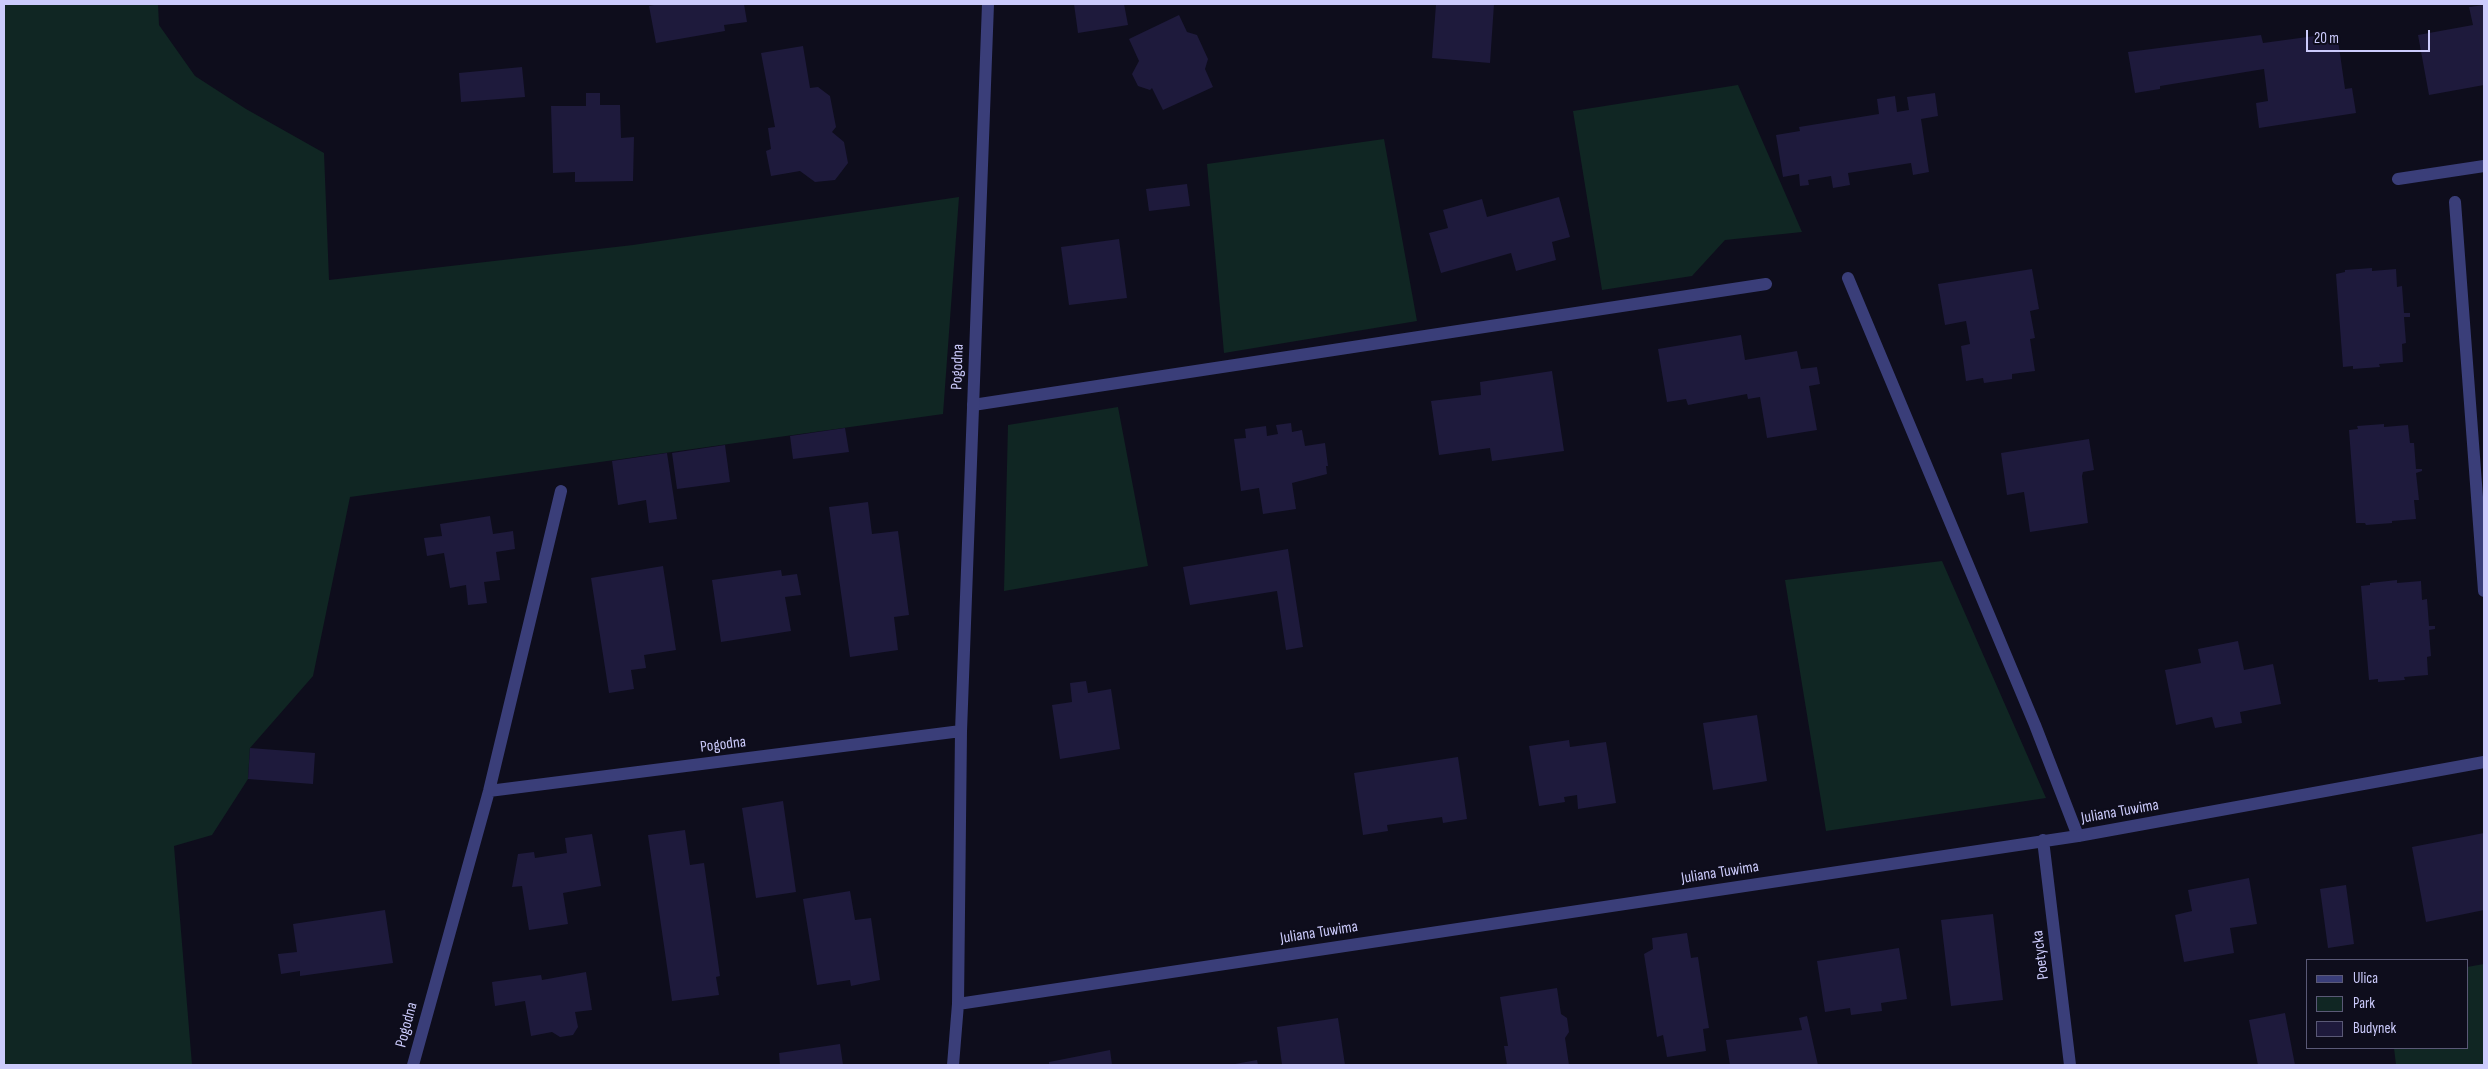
<!DOCTYPE html>
<style>
body{margin:0}
#map{position:relative;width:2488px;height:1069px;overflow:hidden;background:#0e0d1c;font-family:"Sofia Sans Condensed",sans-serif}
canvas{display:block}
.frame{position:absolute;inset:0;border:5px solid #cccbfc;pointer-events:none}
.legend{position:absolute;left:2306px;top:959px;width:162px;height:90px;box-sizing:border-box;background:#0e0d1c;border:1px solid #5a5976;margin:0;padding:6px 9px;list-style:none;font-size:15px;color:#cccbfc}
.legend li{display:flex;align-items:center;gap:10px;height:25px}
.legend b{width:25px;border:1px solid #5a5976}
.scale{position:absolute;left:2306px;top:30px;width:124px;height:22px;box-sizing:border-box;border:2px solid #cccbfc;border-top:0;padding-left:6px;font-size:15px;line-height:18px;white-space:nowrap;color:#cccbfc;-webkit-text-stroke:4px #0e0d1c;paint-order:stroke}
</style>
<div id="map">
<canvas width="2488" height="1069"></canvas>
<div class="frame"></div>
<ul class="legend">
<li><b style="height:6px;background:#3a3e79"></b>Ulica</li>
<li><b style="height:14px;background:#102623"></b>Park</li>
<li><b style="height:14px;background:#1e1a3c"></b>Budynek</li>
</ul>
<div class="scale">20 m</div>
</div>
<script>
const ctx = document.querySelector('canvas').getContext('2d');
ctx.lineJoin = 'round';
function fill(path, color) { ctx.fillStyle = color; ctx.fill(path, 'evenodd'); }
const poly = rows => new Path2D(rows.map(r => 'M' + r).join(''));
function trace(path, color, width, dash) { ctx.strokeStyle = color; ctx.lineWidth = width; ctx.lineCap = dash ? 'butt' : 'round'; ctx.setLineDash(dash || []); ctx.stroke(path); }
function write(font, color, halo, rows, align = 'center') {
  ctx.font = font + ' "Sofia Sans Condensed",sans-serif'; ctx.lineWidth = 4; ctx.setLineDash([]); ctx.textBaseline = 'middle'; ctx.strokeStyle = halo; ctx.fillStyle = color; for (const [text, x, y, turn = 0] of rows) {
    ctx.save(); ctx.translate(x, y); ctx.rotate((+turn || 0) * Math.PI / 180); ctx.textAlign = isNaN(turn) ? turn : align; if (halo) ctx.strokeText(text, 0, 0); ctx.fillText(text, 0, 0); ctx.restore();
  }
}
fill(poly([
 [4,4,158,4,159,25,195,76,246,109,324,153,329,280,633,245,959,197,943,414,350,497,313,676,250,748,248,779,212,835,174,846,192,1065,4,1065],
 [1738,85,1802,232,1725,240,1692,276,1602,290,1573,111],
 [1384,139,1417,321,1224,353,1207,164],
 [1118,407,1148,566,1004,591,1008,425],
 [1942,561,2046,798,1826,831,1785,580],
 [2484,964,2484,1065,2396,1065,2394,1048,2467,1048,2467,967]
]), '#102623');
fill(poly([
 [659,4,744,4,747,22,724,25,725,31,656,43,649,6],
 [1074,4,1124,4,1128,25,1078,33],
 [1436,4,1494,4,1490,63,1432,58],
 [2484,5,2484,85,2429,95,2418,35,2473,25,2469,7],
 [1179,15,1187,32,1197,35,1208,59,1205,69,1213,87,1163,110,1152,88,1150,90,1138,86,1132,74,1139,61,1129,39],
 [2337,33,2345,89,2352,88,2356,113,2259,128,2256,103,2268,101,2264,69,2160,86,2160,89,2135,93,2128,52,2261,35,2263,43],
 [803,46,810,88,818,87,830,96,836,127,832,132,844,142,848,163,835,180,815,182,800,171,771,176,766,151,771,149,768,128,775,127,761,53],
 [522,67,525,97,461,102,459,73],
 [586,93,600,93,600,105,620,105,621,138,634,137,633,181,575,182,575,172,553,173,551,106,586,106],
 [1935,93,1938,116,1921,119,1929,172,1913,175,1911,163,1848,173,1850,185,1833,188,1831,176,1808,180,1809,185,1800,186,1799,174,1783,177,1776,135,1800,131,1799,127,1879,114,1877,99,1895,96,1897,112,1909,110,1907,97],
 [1187,184,1190,206,1149,211,1146,189],
 [1559,197,1570,237,1552,242,1556,260,1516,271,1511,253,1441,273,1429,233,1448,228,1443,210,1482,199,1487,217],
 [1119,239,1127,298,1069,305,1061,247],
 [2372,268,2372,271,2396,269,2397,287,2402,286,2404,313,2410,313,2410,317,2404,317,2406,343,2402,344,2403,362,2379,364,2380,367,2353,369,2353,366,2343,367,2336,274,2345,272,2345,270],
 [2032,269,2039,309,2030,311,2035,338,2030,339,2035,371,2012,374,2012,379,1984,383,1983,378,1966,381,1961,346,1970,344,1966,321,1945,325,1938,284],
 [1741,335,1745,360,1797,351,1801,369,1817,367,1820,384,1809,386,1817,430,1767,438,1760,397,1748,399,1747,394,1688,405,1686,399,1667,402,1658,349],
 [1552,371,1564,451,1492,461,1490,448,1439,455,1431,401,1481,395,1480,382],
 [1291,423,1292,432,1302,430,1305,446,1325,443,1328,466,1326,466,1327,474,1292,483,1296,509,1263,514,1259,488,1241,491,1234,439,1246,438,1245,429,1266,426,1267,436,1278,434,1276,425],
 [2384,424,2384,427,2408,425,2410,443,2414,443,2416,469,2422,469,2422,471,2416,473,2419,500,2414,500,2416,519,2392,521,2392,523,2366,525,2365,523,2356,523,2349,430,2358,429,2357,426],
 [845,428,849,452,793,459,790,436],
 [2089,439,2094,470,2083,472,2082,476,2088,523,2030,532,2024,492,2007,495,2001,453],
 [725,445,730,482,677,489,672,453],
 [667,453,677,519,649,523,646,500,618,505,612,461],
 [868,502,872,534,898,531,909,615,894,617,898,650,850,657,829,507],
 [490,516,493,534,513,531,515,549,496,552,500,580,484,582,487,603,468,605,466,585,450,588,444,553,427,556,424,538,442,536,440,524],
 [1288,549,1303,647,1286,650,1277,591,1190,605,1183,567],
 [663,566,676,650,644,655,646,668,631,670,634,689,609,693,591,578],
 [781,570,782,576,797,574,801,595,785,597,791,631,721,642,712,580],
 [2397,580,2397,583,2421,581,2422,600,2427,599,2429,626,2435,626,2435,629,2429,630,2431,656,2427,657,2428,675,2404,677,2405,680,2378,682,2378,679,2369,680,2361,586,2370,585,2370,583],
 [2238,641,2244,670,2273,664,2281,704,2240,712,2242,723,2215,728,2212,717,2176,725,2165,670,2201,663,2198,649],
 [1086,681,1088,693,1111,689,1120,749,1060,759,1052,705,1072,702,1070,683],
 [1757,715,1767,781,1713,790,1703,723],
 [1569,740,1570,747,1606,742,1616,803,1578,809,1577,795,1564,797,1565,802,1539,806,1529,746],
 [250,748,315,753,313,784,248,779],
 [1458,757,1467,819,1443,823,1442,817,1414,821,1387,825,1388,831,1363,835,1354,773],
 [783,801,796,892,756,898,742,808],
 [685,830,690,865,704,863,720,976,716,977,719,995,672,1001,648,835],
 [2484,833,2484,910,2426,922,2412,847],
 [592,834,601,886,563,893,568,924,529,930,522,886,512,887,518,854,534,852,535,858,567,853,565,838],
 [2249,878,2257,924,2230,928,2234,953,2184,962,2175,915,2192,911,2188,890],
 [2346,885,2354,944,2328,948,2320,889],
 [850,891,855,920,871,918,880,980,851,986,850,980,817,985,803,899],
 [385,910,393,963,300,976,300,971,281,974,278,954,297,952,293,924],
 [1993,914,2003,1000,1951,1006,1941,920],
 [1687,933,1691,958,1698,957,1702,984,1709,1028,1703,1029,1706,1051,1667,1057,1663,1035,1657,1037,1644,954,1653,949,1652,938],
 [1899,948,1907,999,1881,1003,1882,1011,1851,1015,1850,1008,1825,1012,1817,961],
 [586,972,592,1010,575,1012,578,1027,573,1035,560,1037,552,1032,531,1036,525,1001,495,1006,492,982,541,975,542,980],
 [1557,988,1561,1014,1567,1018,1569,1032,1565,1038,1569,1065,1507,1065,1504,1046,1508,1046,1500,997],
 [2285,1013,2295,1065,2258,1065,2249,1020],
 [1807,1016,1818,1065,1730,1065,1726,1040,1802,1030,1799,1018],
 [1338,1018,1345,1065,1282,1065,1277,1027],
 [840,1044,843,1065,780,1065,779,1053],
 [1110,1050,1112,1065,1049,1065,1049,1062],
 [1257,1060,1258,1065,1235,1065,1235,1064]
]), '#1e1a3c');
trace(poly([
 [2398,179,2484,166],
 [2455,202,2484,591],
 [1848,278,2035,725,2078,836],
 [973,405,1766,284]
]), '#3a3e79', 12);
trace(poly([
 [489,791,961,731],
 [2043,840,2070,1065],
 [958,1004,2078,836,2484,762],
 [413,1065,489,791,561,491],
 [953,1065,958,1004,961,731,988,4]
]), '#3a3e79', 12);
write('16px', '#cccbfc', '#0e0d1c', [
 ["Pogodna",958,367,-88],
 ["Pogodna",723,745,-7],
 ["Juliana Tuwima",2120,812,-10],
 ["Juliana Tuwima",1720,873,-9],
 ["Juliana Tuwima",1319,933,-9],
 ["Poetycka",2041,955,-97],
 ["Pogodna",407,1025,-75]
]);
</script>
